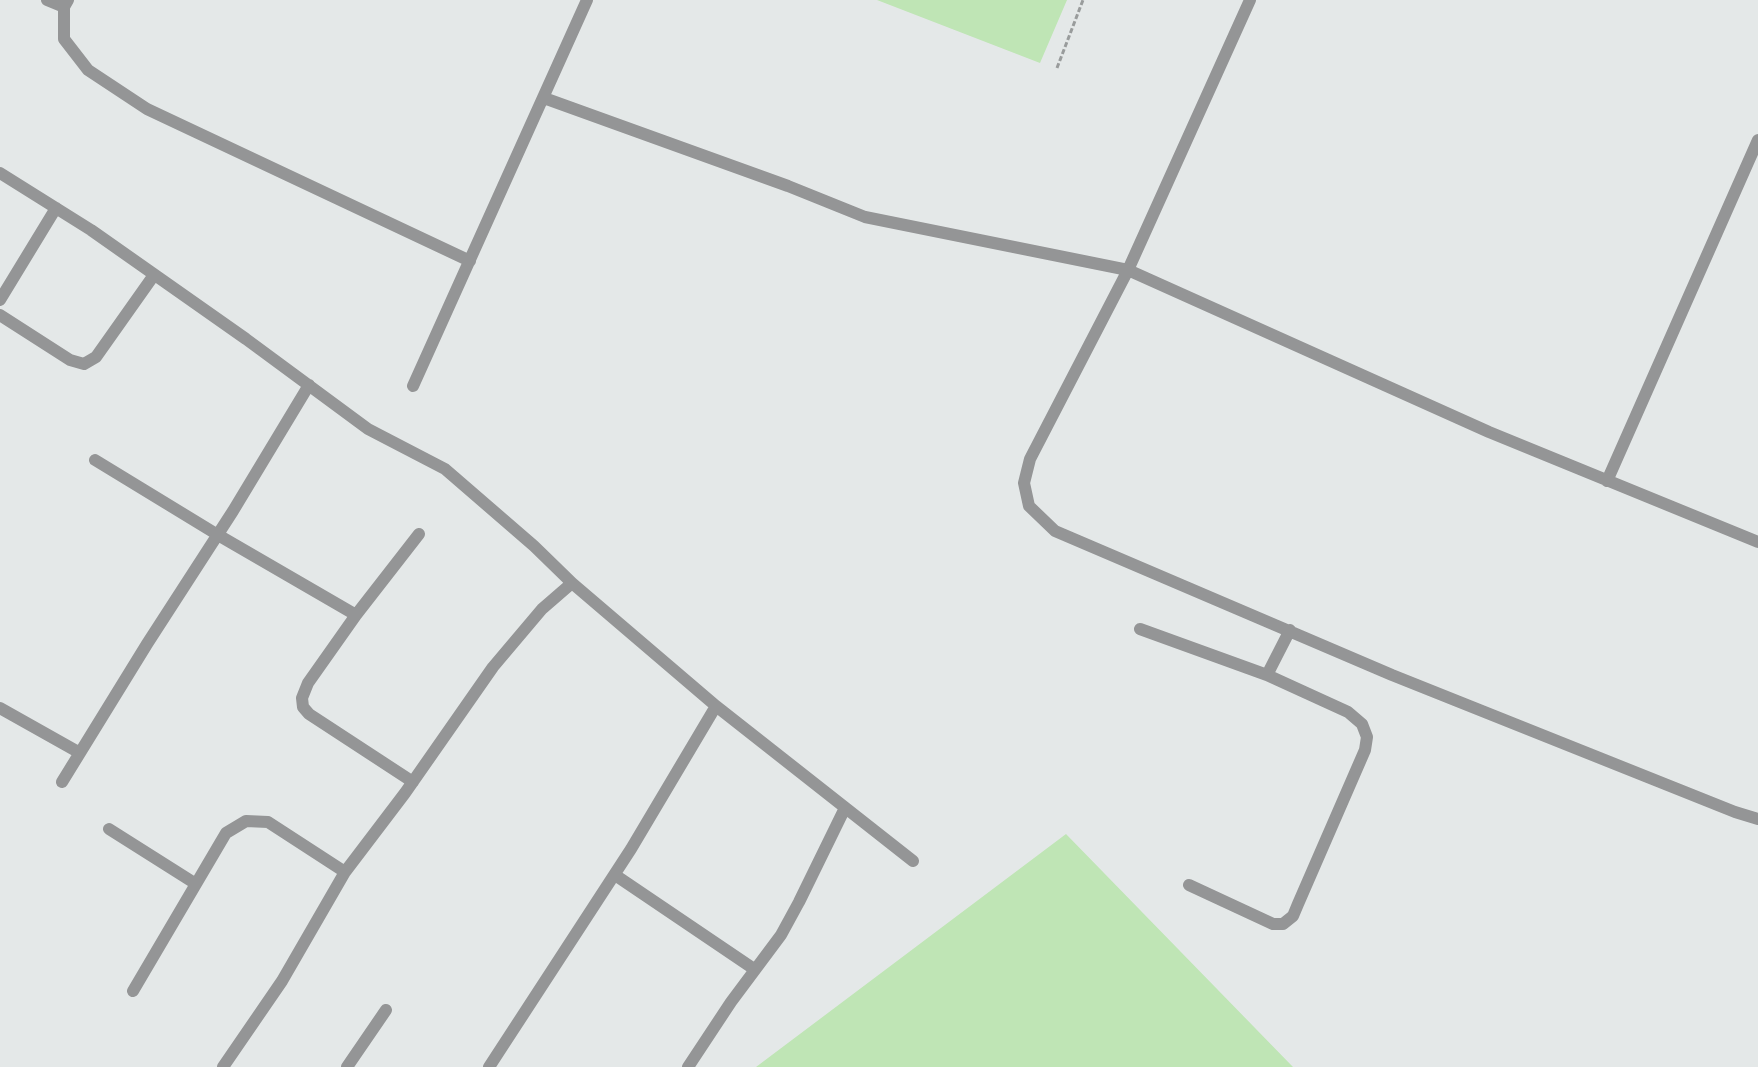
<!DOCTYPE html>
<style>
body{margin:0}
canvas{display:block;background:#e4e8e8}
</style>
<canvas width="1758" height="1067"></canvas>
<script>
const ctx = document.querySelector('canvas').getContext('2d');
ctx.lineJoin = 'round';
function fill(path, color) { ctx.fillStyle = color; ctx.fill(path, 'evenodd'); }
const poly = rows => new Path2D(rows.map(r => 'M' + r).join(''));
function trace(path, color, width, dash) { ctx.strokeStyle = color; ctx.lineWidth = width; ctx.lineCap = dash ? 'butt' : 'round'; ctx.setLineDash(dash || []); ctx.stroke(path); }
fill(poly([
 [877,0,1067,0,1040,63],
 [1066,834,1293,1067,756,1067]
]), '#bfe5b5');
trace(poly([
 [1057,68,1083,0]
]), '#999c9c', 3, [5, 2.5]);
trace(poly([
 [47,0,64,7],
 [68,0,64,7,64,39,88,70,147,109,470,261],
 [1250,0,1128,270,1030,459,1024,483,1029,506,1055,531,1392,675,1735,812,1758,819],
 [544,98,788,186,865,217,1128,270,1489,432,1758,542],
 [0,173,91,230,246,339,368,429,445,469,534,546,572,583,716,706,631,849,489,1067],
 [0,300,56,208],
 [0,315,70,360,84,364,96,357,154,275],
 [413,386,587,0],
 [95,460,218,535,356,615],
 [1607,481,1758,140],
 [1140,629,1267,675,1348,712,1362,724,1367,737,1365,750,1298,904,1293,916,1283,924,1273,924,1189,885],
 [1267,675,1290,630],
 [716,706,913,861],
 [0,708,80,753],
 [62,782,147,644,233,511,309,385],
 [413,782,309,714,303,707,302,698,308,683,356,615,419,534],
 [109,829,196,884],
 [615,875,754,969],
 [133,991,226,833,246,821,268,822,345,872],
 [223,1067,282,981,345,872,405,793,493,667,542,609,572,583],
 [347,1067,386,1010],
 [688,1067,731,1002,781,935,799,902,845,808]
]), '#949596', 12);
</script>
